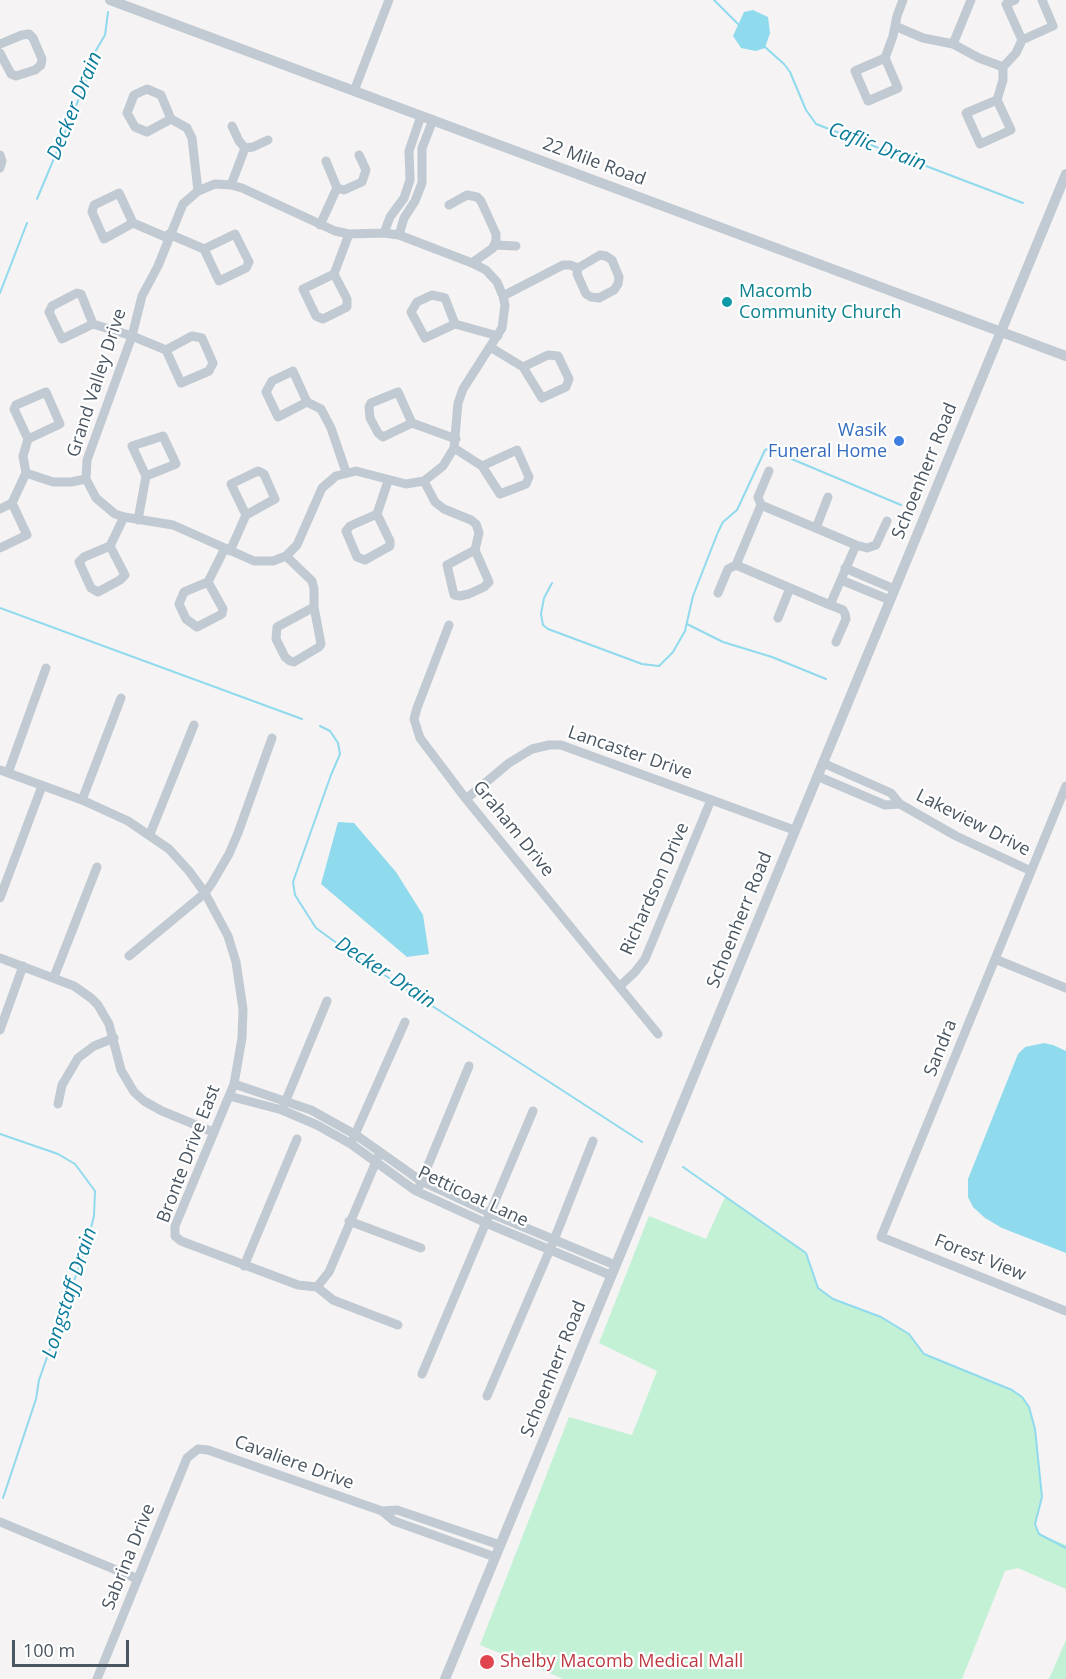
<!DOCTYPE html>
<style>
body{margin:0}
#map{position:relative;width:1066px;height:1679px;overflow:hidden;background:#f5f3f3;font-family:"Open Sans",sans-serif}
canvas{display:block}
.scale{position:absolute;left:12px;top:1640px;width:117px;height:27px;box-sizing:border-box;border:3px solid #4a5661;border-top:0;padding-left:8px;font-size:18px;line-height:21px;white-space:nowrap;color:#4a5661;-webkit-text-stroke:4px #fff;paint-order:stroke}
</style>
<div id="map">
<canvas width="1066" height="1679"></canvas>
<div class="scale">100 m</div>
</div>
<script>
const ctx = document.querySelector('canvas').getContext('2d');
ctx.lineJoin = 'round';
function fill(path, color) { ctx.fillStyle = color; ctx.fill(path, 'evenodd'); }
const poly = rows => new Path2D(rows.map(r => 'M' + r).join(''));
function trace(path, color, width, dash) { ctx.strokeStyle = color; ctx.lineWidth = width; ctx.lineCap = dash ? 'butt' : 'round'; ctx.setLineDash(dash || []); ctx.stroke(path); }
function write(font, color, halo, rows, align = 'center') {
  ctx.font = font + ' "Open Sans",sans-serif'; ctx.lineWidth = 4.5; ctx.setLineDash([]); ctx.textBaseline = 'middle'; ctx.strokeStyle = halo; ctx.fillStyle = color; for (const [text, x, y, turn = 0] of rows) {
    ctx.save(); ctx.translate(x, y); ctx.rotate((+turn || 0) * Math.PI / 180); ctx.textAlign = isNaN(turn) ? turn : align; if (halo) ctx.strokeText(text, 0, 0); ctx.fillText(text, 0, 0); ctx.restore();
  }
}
fill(poly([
 [725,1197,806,1253,818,1288,833,1299,881,1317,909,1334,924,1354,1012,1390,1022,1397,1029,1407,1035,1429,1042,1497,1035,1524,1039,1534,1066,1545,1066,1589,1018,1568,1005,1571,962,1679,564,1679,480,1645,569,1417,632,1435,657,1371,599,1343,649,1216,706,1239],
 [1066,1640,1066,1679,1049,1679]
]), '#c3f1d5');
fill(poly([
 [753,10,768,17,770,33,765,48,756,51,741,48,733,36,744,12],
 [338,822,354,823,396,872,423,915,429,954,407,957,321,884],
 [1044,1043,1053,1045,1066,1051,1066,1253,1002,1228,985,1218,973,1207,968,1197,968,1179,1018,1054,1025,1047]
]), '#90daee');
trace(poly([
 [714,0,740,26],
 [765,47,784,64,790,72,806,110,816,124,1023,203],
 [37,199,88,77,95,52,105,35,108,12],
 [0,293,27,223],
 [552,583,544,598,541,614,543,625,548,629,642,664,659,666,673,652,685,631,693,596,718,532,723,522,737,510,765,450,768,449,901,505],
 [0,608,302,719],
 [687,624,723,642,772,657,826,679],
 [320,726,330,731,338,743,340,754,331,775,293,882,295,895,316,928,349,952,642,1142],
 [0,1134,58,1154,75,1164,95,1191,94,1216,86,1247,39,1380,36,1399,3,1498],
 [683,1167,806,1253,818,1288,833,1299,881,1317,909,1334,924,1354,1012,1390,1022,1397,1029,1407,1035,1429,1042,1497,1035,1524,1039,1534,1066,1548]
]), '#90daee', 2);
trace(poly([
 [1015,0,1006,4,1022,40],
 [895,26,923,38,953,44,979,58,1003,67],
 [0,44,22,35,29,34,33,38,42,59,41,65,35,70,16,76,11,74,0,53],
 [953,44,971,0],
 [885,58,855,71,868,101,898,88,885,58,893,36,897,16,903,0],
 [1003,67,1016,53,1022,40,1053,26,1042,0],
 [354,91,389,0],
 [997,100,1011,130,980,144,966,113,997,100,1003,80,1003,67],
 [171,119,161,95,147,89,134,95,127,113,135,127,147,132,171,119,187,128,192,138,198,191],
 [232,126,239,141,245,148],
 [0,155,2,161,0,168],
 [215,184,231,185,242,188,335,231,349,234,384,233,399,235,472,263,486,270,497,282,503,296,505,305,502,328,463,389,458,403,454,448,443,466,424,481,406,484,356,471,336,476,322,488,297,545,286,556,273,561,254,561,173,525,124,517,115,514,96,498,86,479,87,460,132,336,142,296,158,266,183,204,198,191,215,184],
 [231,185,245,148,253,147,268,140],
 [337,188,344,190,362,182,366,170,359,155],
 [449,205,467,195,477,197,481,201,496,234,496,240,493,248,472,263],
 [133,223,119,193,94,205,92,212,104,239,133,223,168,238],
 [320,225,337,188,326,161],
 [384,233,390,217,404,198,410,180,409,151,421,116],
 [169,234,204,249,219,281,246,268,249,262,235,234,204,249],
 [399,235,404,218,415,201,422,183,422,148,433,120],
 [495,245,516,246],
 [334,274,347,299,347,307,323,319,316,316,303,289,334,274,349,234],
 [503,296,563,265,570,265,578,268,577,274,586,294,591,297,599,298,614,290,618,284,619,277,612,260,606,256,600,255,578,268],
 [93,324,81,294,77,293,52,306,49,312,62,339,93,324,132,336,166,350],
 [455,324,445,298,432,295,417,302,411,312,425,338,455,324,498,336],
 [192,336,202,338,213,363,209,371,181,383,166,350,192,336],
 [490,347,523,367,542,398,566,387,569,379,558,356,548,355,523,367],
 [307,402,293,371,272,381,266,392,278,417,307,402,321,409,331,428,346,472],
 [412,423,398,392,371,403,369,407,370,418,378,433,383,437,412,423,456,439],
 [28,439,14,409,16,405,46,392,60,424,28,439,23,456,26,473,53,482,71,482,86,479],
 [454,448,482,466,500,494,526,484,529,477,517,450,482,466],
 [424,481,435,502,444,509,471,520,476,524,479,533,475,550,447,565,454,595,460,596,469,594,484,587,489,582,475,550],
 [761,505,856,545,830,605,736,565,761,505],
 [761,505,758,497,769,471],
 [0,509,12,503,26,473],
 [377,514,390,541,390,546,365,560,357,557,346,531,350,526,377,514,388,481],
 [138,520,146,476,132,446,163,436,176,464,146,476],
 [816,528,828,497],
 [856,545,867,548,876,545,887,521],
 [110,546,125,575,120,580,98,592,91,588,79,562,84,557,110,546,124,517],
 [0,548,27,535,12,503],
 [230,551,246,515,231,484,258,471,264,474,275,499,246,515],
 [286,556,312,581,314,589,314,607,277,627,276,639,285,657,290,661,294,662,319,647,321,644,314,607],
 [845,568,894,589],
 [841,580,890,600],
 [208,582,223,609,222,614,197,627,186,619,179,604,184,592,208,582,225,548],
 [718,593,728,569,736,565],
 [830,605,843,610,845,614,846,619,836,642],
 [778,618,790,588],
 [449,625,417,708,414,719,420,738,466,799,658,1034],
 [0,770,82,800,128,821,169,849,189,871,205,893,228,936,236,962,243,1009,242,1038,234,1084,175,1226,175,1236,181,1241,298,1285,317,1287],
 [8,773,46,668],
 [817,776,885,805,900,804,891,793,823,763],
 [1066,786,881,1237,1066,1311],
 [466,799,509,763,532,749,549,745,561,745,794,830],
 [82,800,121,698],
 [900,804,956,836,1031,871],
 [150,834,194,725],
 [0,898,42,786],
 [129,956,205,893,212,883,229,854,238,833,272,738],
 [0,958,74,986,91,998,98,1005,109,1024,121,1070,134,1092,144,1101,162,1111,213,1132],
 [995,959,1066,988],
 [54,977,97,867],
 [620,986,635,972,645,959,711,800],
 [0,1030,23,966],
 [234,1084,311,1110,356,1135,421,1181,490,1213,615,1265],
 [229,1096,282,1110,317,1125,351,1144,416,1191,486,1223,610,1275],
 [58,1104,62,1085,78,1058,94,1046,114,1038],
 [284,1105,327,1001],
 [353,1139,405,1022],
 [419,1187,469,1066],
 [349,1221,421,1248],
 [244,1266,297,1139],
 [317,1287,329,1272,378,1157],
 [317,1287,333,1300,398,1325],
 [422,1374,533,1111],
 [487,1396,554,1240,593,1141],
 [382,1511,397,1510,500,1545],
 [0,1522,138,1579],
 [97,1679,187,1458,198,1449,208,1450,382,1511,394,1521,495,1557]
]), '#c1cad2', 9);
trace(poly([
 [110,0,1066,356],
 [445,1679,1066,174]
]), '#c1cad2', 10);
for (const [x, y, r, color] of [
 [727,302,6,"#0f9aa8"],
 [899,441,6,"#3f7fe0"],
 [487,1662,8,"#e0444e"]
]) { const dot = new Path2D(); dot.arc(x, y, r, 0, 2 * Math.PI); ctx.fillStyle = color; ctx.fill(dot); trace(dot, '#fff', 2); }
write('18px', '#4a5661', '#fff', [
 ["22 Mile Road",594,162,20],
 ["Grand Valley Drive",97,383,-72],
 ["Schoenherr Road",925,471,-68],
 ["Lancaster Drive",630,753,19],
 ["Lakeview Drive",973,823,27],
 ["Graham Drive",513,829,51],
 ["Richardson Drive",655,889,-66],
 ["Schoenherr Road",740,920,-68],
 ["Sandra",941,1048,-68],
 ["Bronte Drive East",189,1154,-69],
 ["Petticoat Lane",473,1197,25],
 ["Forest View",980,1258,22],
 ["Schoenherr Road",554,1369,-68],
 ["Cavaliere Drive",294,1463,20],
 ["Sabrina Drive",129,1557,-68]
]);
write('18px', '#0d838f', '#fff', [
 ["Macomb",739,292],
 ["Community Church",739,313]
], 'left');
write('18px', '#366cbe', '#fff', [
 ["Wasik",887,431],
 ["Funeral Home",887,452]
], 'right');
write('18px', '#be3a42', '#fff', [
 ["Shelby Macomb Medical Mall",500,1662]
], 'left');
write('italic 20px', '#0c7c9b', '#fff', [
 ["Decker Drain",75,106,-68],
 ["Caflic Drain",877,147,21],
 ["Decker Drain",385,973,33],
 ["Longstaff Drain",70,1293,-72]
]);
</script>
